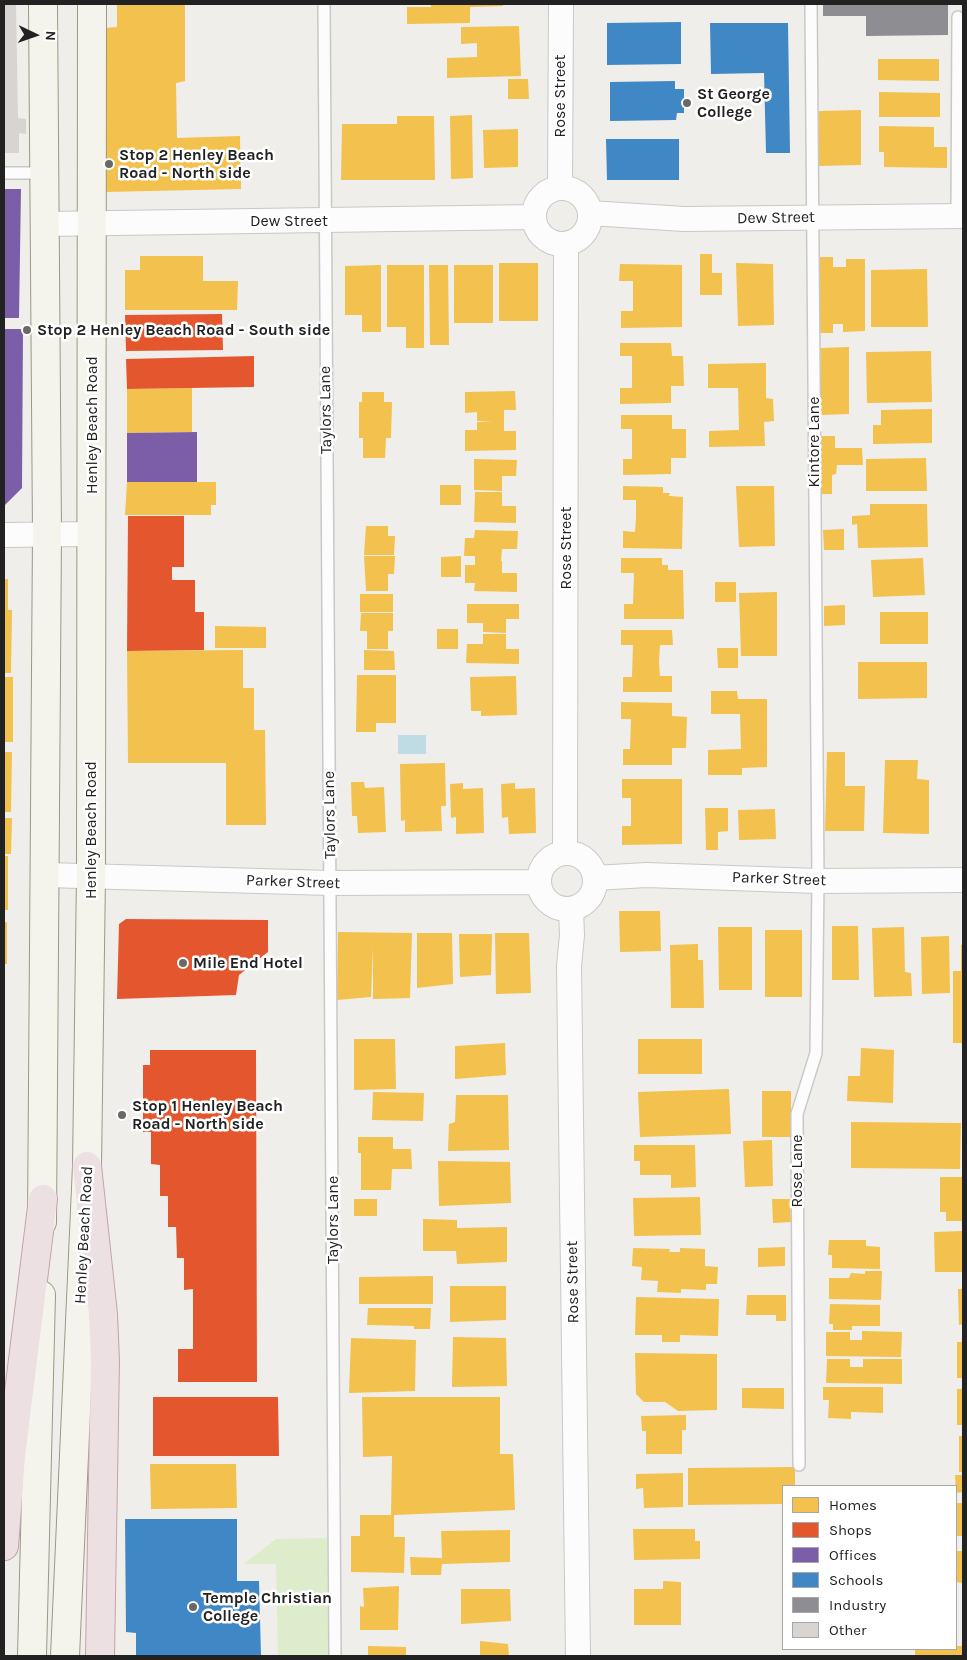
<!DOCTYPE html>
<style>
body{margin:0}
#map{position:relative;width:967px;height:1660px;overflow:hidden;background:#f0eeeb;font-family:Karla,sans-serif}
canvas{display:block}
.frame{position:absolute;inset:0;border:5px solid #222;pointer-events:none}
.legend{position:absolute;left:782px;top:1485px;width:175px;height:165px;box-sizing:border-box;background:#fff;border:1px solid #a7a7a7;margin:0;padding:6px 9px;list-style:none;font-size:15px;color:#222}
.legend li{display:flex;align-items:center;gap:10px;height:25px}
.legend b{width:25px;border:1px solid #a7a7a7}
.north{position:absolute;left:10px;top:10px;width:50px;height:50px;-webkit-text-stroke:4px #fff;paint-order:stroke;rotate:93deg;font-size:14px;font-weight:700;line-height:20px;text-align:center;color:#222}
.north::after{content:'';display:block;margin:auto;width:18px;height:22px;background:#222;clip-path:polygon(50% 0,100% 100%,50% 72%,0 100%)}
</style>
<div id="map">
<canvas width="967" height="1660"></canvas>
<div class="frame"></div>
<ul class="legend">
<li><b style="height:14px;background:#f2c14e"></b>Homes</li>
<li><b style="height:14px;background:#e4572e"></b>Shops</li>
<li><b style="height:14px;background:#7b5ea7"></b>Offices</li>
<li><b style="height:14px;background:#3f88c5"></b>Schools</li>
<li><b style="height:14px;background:#8d8d92"></b>Industry</li>
<li><b style="height:14px;background:#d7d4d2"></b>Other</li>
</ul>
<div class="north">N</div>
</div>
<script>
const ctx = document.querySelector('canvas').getContext('2d');
ctx.lineJoin = 'round';
function fill(path, color) { ctx.fillStyle = color; ctx.fill(path, 'evenodd'); }
const poly = rows => new Path2D(rows.map(r => 'M' + r).join(''));
function trace(path, color, width, dash) { ctx.strokeStyle = color; ctx.lineWidth = width; ctx.lineCap = dash ? 'butt' : 'round'; ctx.setLineDash(dash || []); ctx.stroke(path); }
function write(font, color, halo, rows, align = 'center') {
  ctx.font = font + ' Karla,sans-serif'; ctx.lineWidth = 5; ctx.setLineDash([]); ctx.textBaseline = 'middle'; ctx.strokeStyle = halo; ctx.fillStyle = color; for (const [text, x, y, turn = 0] of rows) {
    ctx.save(); ctx.translate(x, y); ctx.rotate((+turn || 0) * Math.PI / 180); ctx.textAlign = isNaN(turn) ? turn : align; if (halo) ctx.strokeText(text, 0, 0); ctx.fillText(text, 0, 0); ctx.restore();
  }
}
fill(poly([
 [327,1538,328,1656,278,1656,276,1564,244,1564,276,1539]
]), '#ddeccb');
fill(poly([
 [398,735,426,735,426,754,398,754]
]), '#bfdbe3');
fill(poly([
 [117,4,185,4,185,81,176,83,177,138,240,136,241,189,105,192,104,28,117,27],
 [431,4,503,4,503,6,470,7,470,23,407,24,407,7,431,7],
 [519,26,521,76,447,78,447,58,477,57,477,43,461,44,461,27],
 [878,59,939,59,939,81,878,80],
 [508,79,528,79,529,99,508,99],
 [879,92,940,93,940,117,879,117],
 [861,110,861,165,819,166,819,111],
 [472,115,473,178,451,179,450,116],
 [397,116,434,116,435,180,341,180,342,124,397,124],
 [879,126,934,127,934,147,947,147,947,168,884,167,884,152,879,152],
 [518,129,518,167,484,168,483,130],
 [700,254,712,254,712,273,722,273,722,295,700,295],
 [140,256,203,256,203,281,238,281,237,310,125,310,125,270,140,270],
 [818,257,833,257,833,267,846,267,846,259,865,259,865,331,843,332,843,324,833,324,833,333,818,333],
 [499,263,538,263,538,321,499,321],
 [736,263,773,264,774,325,738,326],
 [620,264,682,265,682,327,621,328,621,311,633,311,633,281,619,281],
 [381,265,381,332,362,332,362,315,345,315,345,266],
 [387,265,424,265,424,348,406,348,406,327,387,327],
 [429,265,448,265,449,345,430,345],
 [454,265,493,265,493,323,454,323],
 [927,269,928,327,871,327,871,270],
 [620,343,671,343,672,356,683,356,684,386,671,386,671,403,620,404,620,388,632,388,632,356,620,356],
 [849,347,849,414,821,415,820,348],
 [931,351,932,402,867,403,866,352],
 [766,363,766,398,773,399,774,421,764,422,765,446,709,447,709,431,739,430,738,388,708,388,708,364],
 [192,388,192,432,127,433,127,389],
 [515,391,516,410,504,410,504,431,516,431,516,450,465,451,465,430,477,430,477,422,493,421,477,421,477,412,465,413,465,392],
 [362,392,384,392,384,402,392,402,391,438,386,438,385,458,363,458,363,438,359,438,359,402,362,402],
 [932,409,932,443,873,444,873,425,881,425,881,410],
 [621,415,672,415,672,429,686,429,686,458,671,458,671,474,623,475,623,459,632,459,632,429,621,429],
 [818,436,835,436,835,448,862,448,863,465,837,465,836,474,832,475,832,494,818,494],
 [926,458,927,491,866,491,866,459],
 [474,459,517,460,516,476,502,476,502,491,474,490],
 [127,482,216,482,216,505,211,505,211,515,125,515],
 [440,485,461,485,461,505,440,505],
 [623,486,663,487,663,493,670,493,669,496,683,497,682,549,623,548,623,531,635,532,636,517,636,500,623,500],
 [736,486,774,486,775,546,739,547],
 [475,492,502,492,502,506,516,506,516,523,474,522],
 [870,504,927,504,928,547,858,548,857,524,852,525,852,516,870,515],
 [366,526,388,526,388,536,395,536,394,555,364,555],
 [844,529,844,550,824,550,823,530],
 [475,530,518,531,517,549,502,549,501,561,481,561,502,561,502,573,517,573,517,592,474,591,475,583,465,583,465,565,475,565,475,556,464,556,465,538,474,538],
 [364,556,395,556,394,574,388,574,388,591,366,591],
 [461,556,461,577,441,577,441,557],
 [621,558,662,558,662,565,668,565,668,570,683,570,684,619,624,619,624,604,633,604,634,573,621,573],
 [923,558,925,595,873,597,871,560],
 [4,579,8,579,8,610,12,610,11,673,4,673],
 [715,582,736,582,736,602,715,602],
 [777,592,777,656,741,656,739,593],
 [360,594,393,594,393,612,360,612],
 [467,604,519,604,519,619,506,619,506,633,483,632,483,623,467,623],
 [845,605,845,625,824,626,824,606],
 [880,612,928,612,928,644,880,644],
 [361,613,393,613,393,631,388,631,388,649,367,649,367,631,360,631],
 [215,626,266,627,266,648,215,648],
 [437,629,458,629,458,649,437,649],
 [621,630,672,630,673,645,660,645,659,662,660,676,672,676,672,692,623,692,623,677,632,677,633,645,621,645],
 [483,634,506,634,506,649,519,649,519,664,466,663,467,644,483,644],
 [717,648,738,648,738,668,718,668],
 [243,650,243,688,254,688,254,730,265,730,266,825,226,825,226,763,128,763,127,651],
 [364,650,394,651,395,670,364,670],
 [858,662,927,662,927,698,858,699],
 [357,675,396,675,396,723,376,723,376,732,356,732],
 [516,676,517,715,481,716,481,711,471,711,470,677],
 [4,677,13,677,13,742,4,742],
 [711,691,737,691,738,699,767,699,767,767,742,768,742,775,708,775,708,750,741,749,740,714,711,714],
 [621,702,672,703,672,716,687,717,686,748,672,748,672,765,623,765,623,749,630,749,631,719,621,719],
 [4,752,12,752,11,812,4,812],
 [827,752,845,752,845,786,865,786,864,831,825,831],
 [885,760,918,760,917,779,929,780,929,834,883,833],
 [445,763,446,806,441,806,442,831,405,832,405,820,401,821,400,764],
 [622,779,682,779,682,844,622,845,622,826,631,826,631,798,622,798],
 [351,782,364,782,365,788,384,787,386,832,358,833,357,816,352,816],
 [463,783,463,789,483,788,484,833,456,834,456,817,451,818,450,784],
 [515,783,515,789,535,788,536,833,509,834,508,817,502,818,501,784],
 [705,808,728,808,728,831,718,832,718,850,706,850],
 [775,809,776,839,739,840,738,810],
 [4,818,12,818,11,854,4,854],
 [4,856,8,856,8,910,4,910],
 [619,911,660,911,661,951,620,952],
 [4,922,7,922,7,964,4,964],
 [832,926,858,926,859,980,832,980],
 [718,927,752,927,752,990,719,990],
 [904,927,905,972,911,973,912,996,874,997,872,928],
 [765,930,802,930,802,997,765,997],
 [338,932,412,933,410,998,373,999,373,947,371,997,337,1000],
 [417,933,452,933,453,984,417,988],
 [495,933,529,933,531,993,496,994],
 [459,934,492,934,491,975,460,977],
 [949,936,950,993,922,994,921,937],
 [698,944,698,960,703,960,704,1008,671,1008,670,945],
 [961,945,963,945,963,1043,953,1043,953,971,961,971],
 [354,1039,395,1039,396,1089,354,1090],
 [638,1039,702,1039,702,1074,638,1074],
 [505,1043,506,1075,455,1079,455,1046],
 [861,1048,894,1050,893,1103,847,1101,848,1076,860,1076],
 [729,1089,731,1134,640,1137,638,1092],
 [762,1091,791,1091,791,1137,762,1137],
 [373,1092,424,1093,423,1121,372,1120],
 [456,1095,508,1095,509,1150,448,1151,449,1124,455,1122],
 [851,1122,961,1123,960,1169,851,1168],
 [358,1137,393,1137,393,1149,411,1149,412,1169,392,1169,391,1190,361,1190,361,1153,358,1153],
 [772,1140,773,1186,745,1187,743,1141],
 [634,1145,695,1145,696,1187,671,1188,671,1175,640,1175,640,1161,634,1161],
 [438,1161,510,1162,511,1203,439,1206],
 [940,1177,963,1177,963,1221,946,1221,946,1212,940,1212],
 [700,1197,701,1235,634,1236,633,1198],
 [354,1199,377,1199,377,1216,354,1216],
 [772,1199,790,1199,791,1222,773,1223],
 [423,1219,457,1220,457,1228,507,1227,507,1262,457,1264,456,1251,423,1251],
 [963,1231,963,1272,935,1272,934,1232],
 [829,1240,866,1240,866,1246,880,1247,880,1269,832,1268,832,1255,828,1255],
 [785,1247,785,1266,758,1267,758,1248],
 [633,1248,670,1249,669,1252,680,1252,680,1248,705,1249,705,1266,718,1267,717,1284,706,1284,706,1290,681,1289,681,1293,657,1292,658,1281,641,1280,642,1267,632,1266],
 [865,1271,882,1271,881,1300,829,1299,829,1278,849,1278,851,1273,865,1274],
 [433,1276,433,1304,359,1304,359,1277],
 [450,1286,506,1286,506,1320,450,1322],
 [958,1289,963,1289,963,1324,959,1325],
 [747,1295,786,1295,786,1321,776,1321,776,1315,746,1315],
 [636,1297,719,1299,718,1336,680,1335,680,1342,662,1342,662,1335,635,1335],
 [830,1304,880,1305,880,1326,852,1326,852,1330,833,1330,833,1324,829,1324],
 [368,1308,431,1308,430,1329,414,1329,414,1326,367,1325],
 [862,1331,902,1332,901,1357,826,1356,826,1332,850,1332,850,1340,862,1340],
 [453,1337,506,1338,507,1386,452,1387],
 [351,1338,416,1340,415,1391,349,1393],
 [957,1342,963,1342,963,1378,957,1378],
 [635,1353,717,1354,717,1410,678,1411,665,1402,644,1402,636,1394],
 [827,1359,850,1359,850,1367,863,1367,863,1359,902,1359,902,1384,826,1383],
 [823,1387,883,1387,883,1413,851,1412,851,1419,828,1418,829,1400,823,1400],
 [742,1388,784,1388,784,1409,742,1408],
 [957,1389,963,1389,963,1425,957,1425],
 [362,1397,500,1397,500,1454,513,1454,515,1510,394,1515,394,1537,405,1537,404,1573,351,1572,351,1536,360,1536,360,1515,391,1515,392,1456,363,1457],
 [686,1415,686,1430,682,1430,682,1454,646,1454,646,1431,642,1431,641,1416],
 [959,1436,963,1436,963,1472,959,1472],
 [150,1464,236,1464,237,1508,151,1509],
 [795,1467,795,1486,783,1486,783,1504,688,1505,688,1468],
 [683,1473,683,1507,644,1508,643,1488,636,1489,636,1474],
 [955,1475,963,1475,963,1492,956,1493],
 [956,1503,963,1503,963,1536,956,1536],
 [633,1529,695,1529,695,1541,700,1541,700,1559,634,1560],
 [510,1530,510,1562,442,1564,441,1575,411,1575,410,1557,442,1558,441,1531],
 [956,1551,963,1551,963,1583,956,1582],
 [663,1581,681,1582,681,1625,634,1625,634,1589,663,1589],
 [399,1586,398,1630,360,1630,360,1606,364,1607,363,1588],
 [461,1589,510,1589,511,1621,461,1624],
 [480,1641,508,1644,509,1656,480,1656],
 [368,1646,406,1647,406,1656,368,1656],
 [956,1646,963,1646,963,1656,915,1656,915,1649,956,1649]
]), '#f2c14e');
fill(poly([
 [222,314,223,350,126,351,125,315],
 [254,356,254,387,127,389,126,359],
 [128,516,184,516,184,567,172,567,172,580,195,580,195,612,204,612,204,650,127,651],
 [126,919,268,920,268,952,239,975,236,995,117,999,119,924],
 [150,1050,256,1050,257,1382,178,1382,178,1349,193,1349,193,1289,184,1290,184,1258,177,1258,176,1227,168,1227,168,1196,160,1196,160,1165,151,1164,151,1132,143,1132,143,1065,150,1065],
 [153,1397,278,1397,279,1456,153,1456]
]), '#e4572e');
fill(poly([
 [4,189,21,189,19,318,4,318],
 [4,329,23,329,22,488,4,506],
 [197,432,197,482,127,482,127,433]
]), '#7b5ea7');
fill(poly([
 [681,22,681,64,607,65,607,23],
 [710,23,788,23,790,153,766,153,764,73,711,74],
 [675,81,675,89,684,89,684,113,677,113,676,120,610,121,610,82],
 [606,139,679,139,679,180,607,180],
 [125,1519,237,1519,237,1581,259,1581,261,1656,136,1656,136,1633,126,1632]
]), '#3f88c5');
fill(poly([
 [823,4,948,4,948,35,866,36,866,16,823,16]
]), '#8d8d92');
fill(poly([
 [4,4,16,4,18,118,26,119,26,134,19,133,19,153,4,153]
]), '#d7d4d2');
const lane = poly([
 [324,4,335,1656],
 [4,173,44,173],
 [957,216,958,17],
 [799,1465,797,1114,816,1053,818,881,811,4]
]);
const street = poly([
 [560,188,561,4],
 '534 216a28 28 0 1 1 56 0a28 28 0 1 1-56 0Z',
 [590,213,684,219,963,216],
 [45,224,534,217],
 [4,535,91,534],
 [565,852,566,244],
 '539 881a28 28 0 1 1 56 0a28 28 0 1 1-56 0Z',
 [46,875,330,883,539,882],
 [595,878,646,875,818,881,963,880],
 [571,909,572,935,569,966,578,1656]
]);
const secondary = poly([
 [42,1222,47,534,43,4],
 [32,1656,41,1295],
 [65,1656,87,1166,91,875,92,4]
]);
const highway = poly([
 [87,1166,103,1314,105,1361,100,1656],
 [4,1546,11,1456,43,1199]
]);
trace(lane, '#c9c8c7', 14);
trace(street, '#c9c8c7', 26);
trace(secondary, '#999a82', 30);
trace(highway, '#c5a2ac', 30);
trace(lane, '#fdfcfc', 11);
trace(street, '#fdfcfc', 24);
trace(secondary, '#f4f4ed', 28);
trace(highway, '#ece0e2', 28);
for (const [x, y, r, color] of [
 [687,103,5,"#6a6968"],
 [109,164,5,"#6a6968"],
 [27,330,5,"#6a6968"],
 [183,963,5,"#6a6968"],
 [122,1115,5,"#6a6968"],
 [193,1607,5,"#6a6968"]
]) { const dot = new Path2D(); dot.arc(x, y, r, 0, 2 * Math.PI); ctx.fillStyle = color; ctx.fill(dot); trace(dot, '#fff', 2); }
write('bold 16px', '#222', '#fff', [
 ["St George",697,94],
 ["College",697,112],
 ["Stop 2 Henley Beach",119,155],
 ["Road - North side",119,173],
 ["Stop 2 Henley Beach Road - South side",37,330],
 ["Mile End Hotel",193,963],
 ["Stop 1 Henley Beach",132,1106],
 ["Road - North side",132,1124],
 ["Temple Christian",203,1598],
 ["College",203,1616]
], 'left');
write('16px', '#222', '#fff', [
 ["Rose Street",560,96,-90],
 ["Dew Street",776,218,-1],
 ["Dew Street",289,221],
 ["Taylors Lane",326,410,-91],
 ["Henley Beach Road",92,425,-90],
 ["Kintore Lane",814,442,-90],
 ["Rose Street",566,548,-90],
 ["Taylors Lane",330,815,-91],
 ["Henley Beach Road",91,830,-90],
 ["Parker Street",779,879,2],
 ["Parker Street",293,882,2],
 ["Rose Lane",797,1171,-90],
 ["Taylors Lane",333,1220,-90],
 ["Henley Beach Road",84,1235,-87],
 ["Rose Street",573,1282,-91]
]);
</script>
